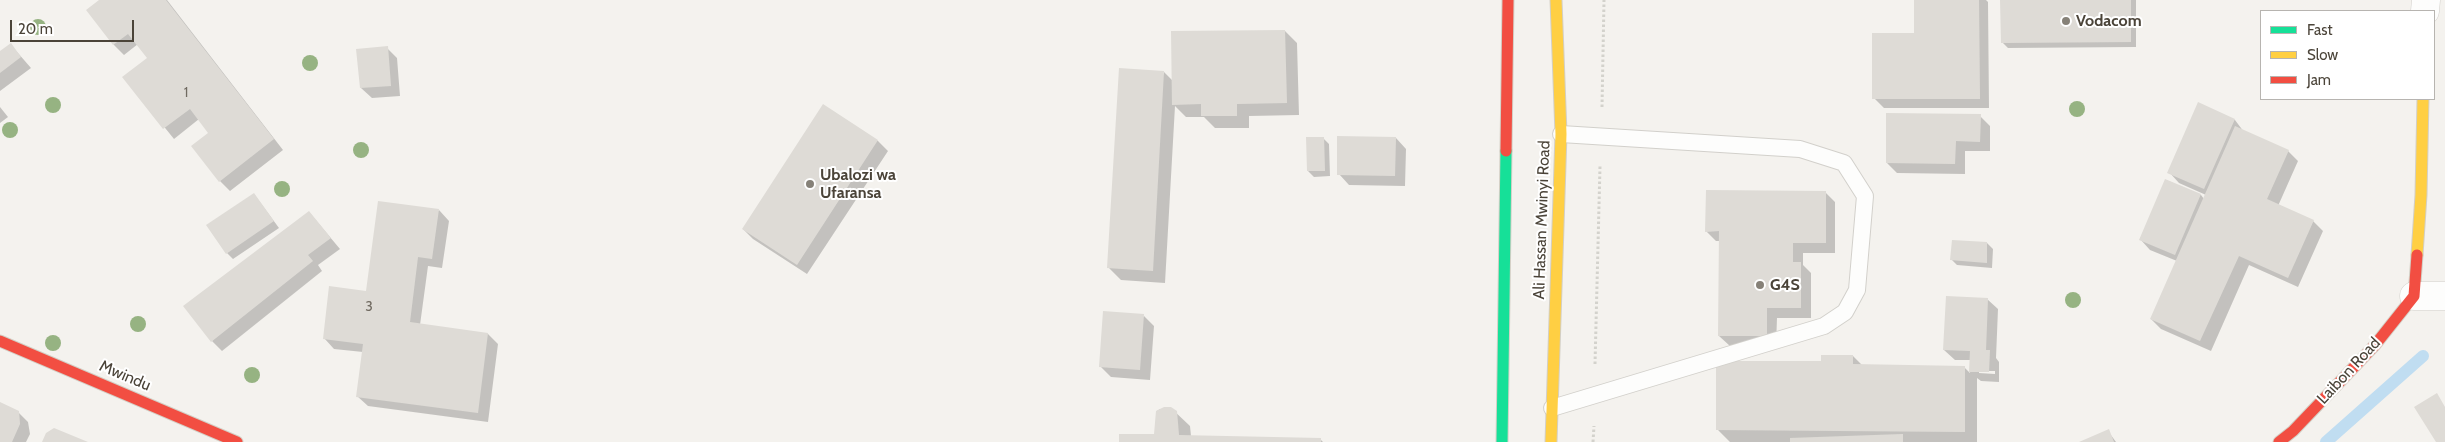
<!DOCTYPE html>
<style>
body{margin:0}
#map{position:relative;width:2445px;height:442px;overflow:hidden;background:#f4f2ee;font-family:Cabin,sans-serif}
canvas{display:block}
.legend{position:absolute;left:2260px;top:10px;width:175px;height:90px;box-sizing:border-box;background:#fff;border:1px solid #b7b4b0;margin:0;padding:6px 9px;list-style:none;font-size:15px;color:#4b4439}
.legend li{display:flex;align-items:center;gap:10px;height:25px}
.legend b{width:25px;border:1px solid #b7b4b0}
.scale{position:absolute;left:10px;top:20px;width:124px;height:22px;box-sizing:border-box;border:2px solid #4b4439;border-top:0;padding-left:6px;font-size:15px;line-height:18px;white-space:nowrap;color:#4b4439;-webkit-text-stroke:4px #fff;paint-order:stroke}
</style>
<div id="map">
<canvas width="2445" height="442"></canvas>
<ul class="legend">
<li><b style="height:6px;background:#16e098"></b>Fast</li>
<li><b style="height:6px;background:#ffcf43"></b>Slow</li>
<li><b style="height:6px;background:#f24e42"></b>Jam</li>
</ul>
<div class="scale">20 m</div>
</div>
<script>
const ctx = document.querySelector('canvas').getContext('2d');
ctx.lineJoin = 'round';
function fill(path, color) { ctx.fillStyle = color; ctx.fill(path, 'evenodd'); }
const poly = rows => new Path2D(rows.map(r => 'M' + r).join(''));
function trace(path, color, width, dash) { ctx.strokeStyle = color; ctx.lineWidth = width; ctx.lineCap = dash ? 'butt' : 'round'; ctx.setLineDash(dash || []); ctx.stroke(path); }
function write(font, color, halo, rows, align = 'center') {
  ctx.font = font + ' Cabin,sans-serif'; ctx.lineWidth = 4; ctx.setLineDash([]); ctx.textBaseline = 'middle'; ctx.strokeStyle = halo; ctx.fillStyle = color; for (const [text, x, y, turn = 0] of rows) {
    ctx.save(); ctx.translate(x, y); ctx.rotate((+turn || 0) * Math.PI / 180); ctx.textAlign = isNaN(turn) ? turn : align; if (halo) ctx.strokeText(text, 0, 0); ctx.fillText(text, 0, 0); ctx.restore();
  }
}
fill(poly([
 [101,0,167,0,283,150,230,191,220,181,210,133,199,119,174,139,124,77,149,58,138,44,124,55,114,45,87,10],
 [1915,0,1986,0,1988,2,1989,108,1884,108,1874,98,1915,34],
 [2002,0,2136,0,2136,47,2008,48,2002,42],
 [1285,31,1297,43,1299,115,1249,116,1249,128,1215,128,1204,117,1186,117,1175,106,1165,283,1121,280,1109,268,1164,72,1173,81],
 [11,45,31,68,0,91,0,53],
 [387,48,397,58,400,96,372,98,361,88],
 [2198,104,2235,120,2244,132,2288,151,2298,161,2278,206,2313,221,2323,231,2298,287,2249,265,2211,351,2161,329,2151,319,2177,261,2150,250,2140,239,2166,180,2201,195,2204,199,2206,195,2179,183,2169,172],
 [824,106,878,141,888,151,807,274,753,239,743,229],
 [0,107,8,117,0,123],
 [1980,116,1990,126,1990,151,1965,151,1965,174,1897,173,1887,163],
 [1323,138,1329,144,1330,176,1314,177,1308,171],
 [1396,138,1406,149,1405,186,1349,185,1339,174],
 [1825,192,1835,202,1835,253,1803,253,1803,265,1811,273,1811,318,1777,318,1776,346,1730,346,1719,336,1720,241,1716,241,1706,231],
 [254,194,279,228,233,259,227,253],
 [439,210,449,221,442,268,428,266,420,325,488,334,498,344,488,422,368,406,357,396,363,352,334,349,324,338],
 [309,212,340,249,318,265,322,271,222,351,212,341],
 [1987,243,1993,249,1992,268,1957,265,1951,259],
 [1987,299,1998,309,1996,358,1999,362,1999,382,1981,381,1977,378,1977,442,1730,442,1718,430,1822,363,1853,356,1862,365,1964,367,1970,373,1971,360,1955,360,1944,350],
 [1979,371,1995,371,1995,374,1979,373],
 [1144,316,1154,326,1150,380,1111,377,1101,367],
 [0,403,18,412,28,422,30,434,26,442,0,442],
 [1171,408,1190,426,1191,436,1321,440,1323,442,1120,442,1156,435,1157,411,1160,409],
 [2108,431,2116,442,2082,442]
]), '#0003');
trace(poly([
 [2326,442,2423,356]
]), '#c0ddf1', 12);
fill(poly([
 [99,0,166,0,274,139,219,182,191,146,208,133,190,109,163,129,122,77,147,58,128,34,113,45,86,10],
 [1914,0,1979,0,1980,99,1872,99,1872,33,1914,33],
 [2000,0,2131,0,2131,42,2001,43],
 [1285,30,1287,103,1237,104,1237,116,1201,116,1201,104,1172,105,1171,31],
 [11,43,21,57,0,73,0,51],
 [388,46,391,86,360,88,356,49],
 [1119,68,1164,71,1153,271,1107,268],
 [2198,102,2235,119,2204,189,2167,173],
 [823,104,878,140,797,265,742,229],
 [1886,113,1981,114,1980,142,1956,141,1955,164,1886,163],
 [2235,126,2289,150,2267,199,2314,220,2288,278,2239,256,2200,341,2150,319],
 [1337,136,1396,137,1395,176,1337,175],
 [1306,137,1324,137,1325,171,1307,171],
 [2165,179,2201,194,2175,255,2139,240],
 [1706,190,1826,191,1826,243,1793,243,1793,262,1801,262,1801,308,1767,308,1767,336,1718,336,1719,231,1705,232],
 [254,193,274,221,226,254,206,225],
 [378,201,439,209,432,259,418,257,410,322,488,333,478,413,356,397,363,344,323,339,329,286,366,291],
 [309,211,331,238,308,255,313,261,211,342,183,306],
 [1952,240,1987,242,1987,263,1950,260],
 [1946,296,1988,298,1986,350,1990,350,1989,372,1969,372,1970,351,1943,350],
 [1103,311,1144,314,1140,370,1099,367],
 [1821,355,1853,355,1853,364,1965,366,1965,432,1716,430,1716,361,1821,361],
 [2437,393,2445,407,2445,442,2436,442,2414,407],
 [0,402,19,411,20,424,12,442,0,442],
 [1164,407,1171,407,1177,411,1179,435,1321,438,1321,442,1119,442,1119,434,1154,434,1156,411],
 [54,428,88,442,42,442,46,433],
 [2109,429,2114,442,2079,442],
 [1903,434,1903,442,1790,442,1790,438]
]), '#dedbd6');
const lane = poly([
 [1552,408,1824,326,1845,312,1857,290,1865,196,1844,163,1800,149,1561,134]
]);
const street = poly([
 [2425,11,2426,0],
 [2414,296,2445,296]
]);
const fast = poly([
 [1502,442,1506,151]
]);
const slow = poly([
 [2417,255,2421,195,2423,99],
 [1551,442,1561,134,1556,0]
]);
const jam = poly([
 [1506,151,1508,0],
 [0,341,237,442],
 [2279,442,2293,431,2375,345,2414,296,2417,255]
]);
trace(lane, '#d2d0cb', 18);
trace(street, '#d2d0cb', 29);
trace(fast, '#d3cfc5', 13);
trace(slow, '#d3cfc5', 13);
trace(jam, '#d3cfc5', 13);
trace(poly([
 [1602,107,1604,0],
 [1595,364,1600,166],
 [1593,442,1594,426]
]), '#d3d2cc', 3, [2.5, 2.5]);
trace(lane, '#fdfdfc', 16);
trace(street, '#fdfdfc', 28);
trace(fast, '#16e098', 11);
trace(slow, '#ffcf43', 11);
trace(jam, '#f24e42', 11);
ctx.fillStyle = '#96b382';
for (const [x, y] of [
 [38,27],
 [310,63],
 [53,105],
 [2077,109],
 [10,130],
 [361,150],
 [282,189],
 [2073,300],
 [138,324],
 [53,343],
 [252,375]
]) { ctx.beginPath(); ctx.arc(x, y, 8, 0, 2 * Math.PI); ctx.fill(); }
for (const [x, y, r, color] of [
 [2066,21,5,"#868178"],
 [810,184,5,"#868178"],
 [1760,285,5,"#868178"]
]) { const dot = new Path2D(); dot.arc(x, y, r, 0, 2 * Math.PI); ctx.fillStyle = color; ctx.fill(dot); trace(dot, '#fff', 2); }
write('14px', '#706a61', null, [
 ["1",186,93],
 ["3",369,307]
]);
write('bold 16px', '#4b4439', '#fff', [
 ["Vodacom",2076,21],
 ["Ubalozi wa",820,175],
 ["Ufaransa",820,193],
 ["G4S",1770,285]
], 'left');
write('16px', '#4b4439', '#fff', [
 ["Ali Hassan Mwinyi Road",1542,220,-88],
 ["Laibon Road",2349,371,-47],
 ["Mwindu",125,376,23]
]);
</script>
